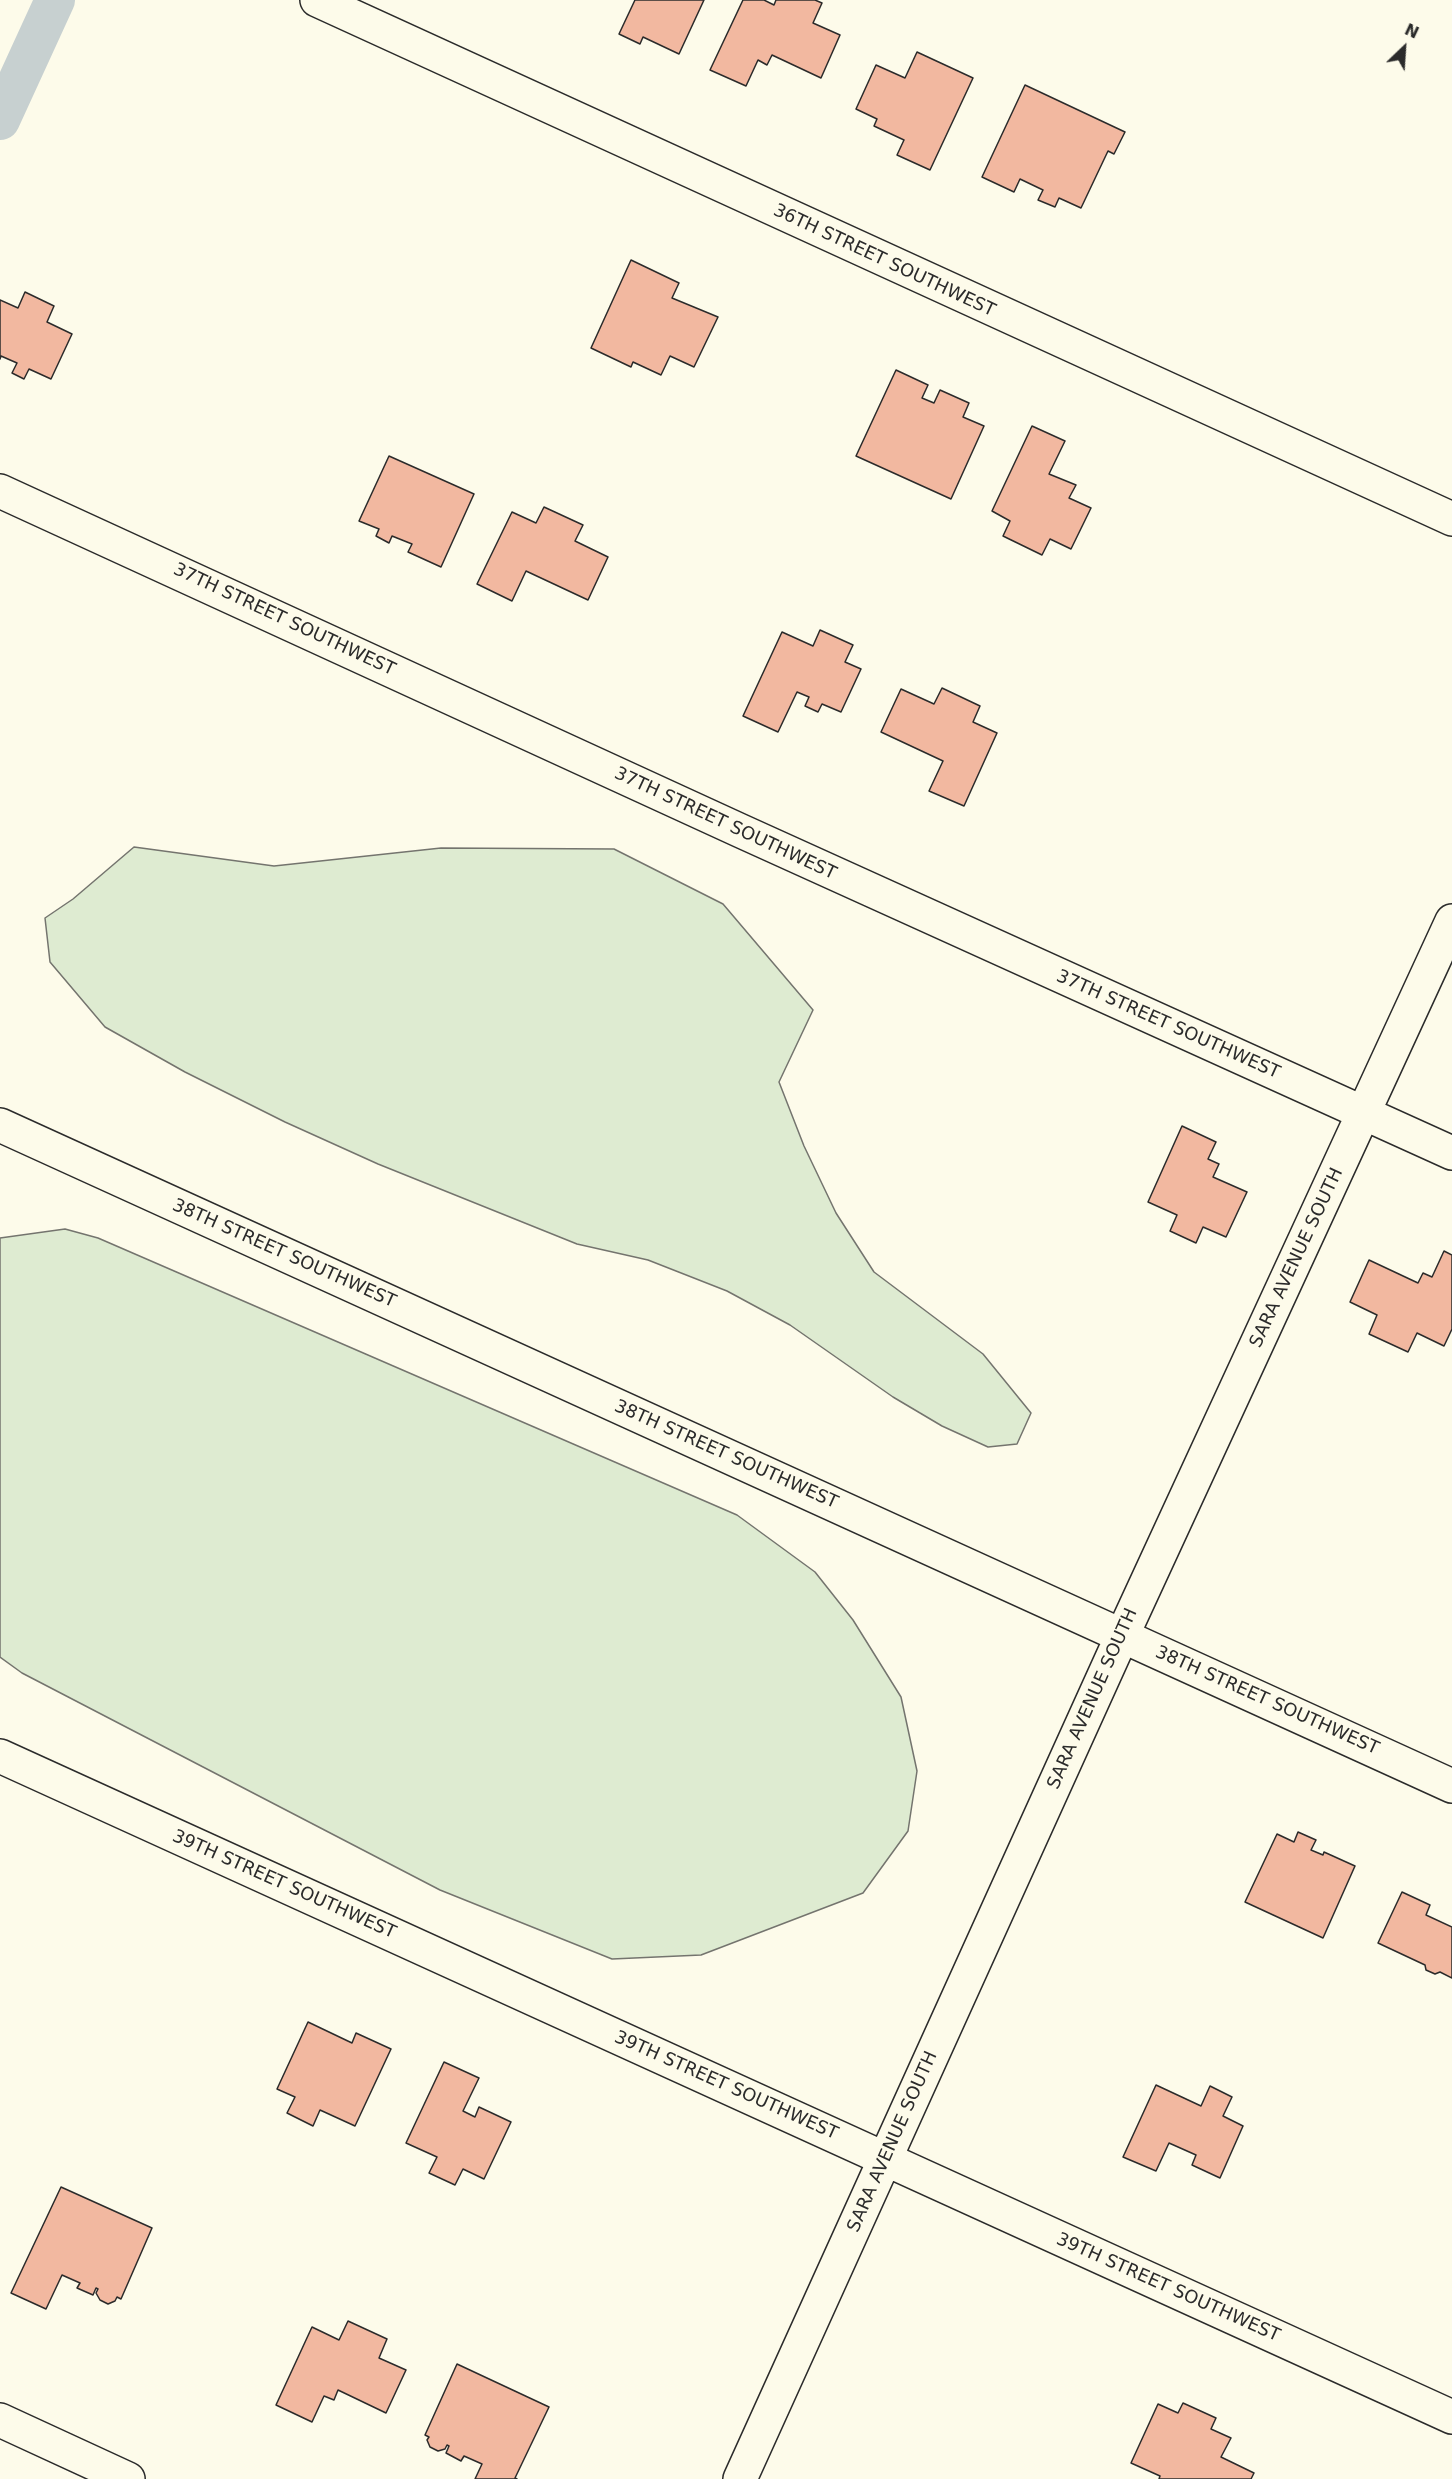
<!DOCTYPE html>
<style>
body{margin:0}
#map{position:relative;width:1452px;height:2479px;overflow:hidden;background:#fdfbea;font-family:"DejaVu Sans",sans-serif}
canvas{display:block}
.north{position:absolute;left:1374px;top:18px;width:60px;height:60px;-webkit-text-stroke:4px #fdfbea;paint-order:stroke;rotate:25deg;font-size:16px;font-weight:700;line-height:24px;text-align:center;color:#2b2b2b}
.north::after{content:'';display:block;margin:auto;width:21px;height:27px;background:#2b2b2b;clip-path:polygon(50% 0,100% 100%,50% 72%,0 100%)}
</style>
<div id="map">
<canvas width="1452" height="2479"></canvas>
<div class="north">N</div>
</div>
<script>
const ctx = document.querySelector('canvas').getContext('2d');
ctx.lineJoin = 'round';
function fill(path, color) { ctx.fillStyle = color; ctx.fill(path, 'evenodd'); }
const poly = rows => new Path2D(rows.map(r => 'M' + r).join(''));
function trace(path, color, width, dash) { ctx.strokeStyle = color; ctx.lineWidth = width; ctx.lineCap = dash ? 'butt' : 'round'; ctx.setLineDash(dash || []); ctx.stroke(path); }
function write(font, color, halo, rows, align = 'center') {
  ctx.font = font + ' "DejaVu Sans",sans-serif'; ctx.lineWidth = 4.5; ctx.setLineDash([]); ctx.textBaseline = 'middle'; ctx.strokeStyle = halo; ctx.fillStyle = color; for (const [text, x, y, turn = 0] of rows) {
    ctx.save(); ctx.translate(x, y); ctx.rotate((+turn || 0) * Math.PI / 180); ctx.textAlign = isNaN(turn) ? turn : align; if (halo) ctx.strokeText(text, 0, 0); ctx.fillText(text, 0, 0); ctx.restore();
  }
}
const green = poly([
 [134,847,274,866,441,848,614,849,723,904,813,1010,779,1082,804,1146,836,1213,874,1272,983,1354,1031,1413,1017,1444,988,1447,942,1426,893,1397,790,1325,727,1291,648,1260,577,1244,378,1164,285,1122,185,1072,105,1027,50,962,45,918,73,899,134,847],
 [65,1229,98,1238,737,1515,815,1572,853,1620,901,1697,917,1771,908,1831,863,1893,701,1955,612,1959,440,1890,22,1673,0,1657,0,1238,65,1229]
]);
fill(green, '#deebd1');
trace(green, '#74746e', 1.5);
trace(poly([
 [0,120,55,0]
]), '#c7d0d0', 40);
const building = poly([
 [635,0,704,0,679,54,643,37,640,44,619,34,635,0],
 [743,0,764,0,774,5,776,0,815,0,822,3,813,23,840,35,821,78,772,55,767,65,758,60,746,86,710,70,743,0],
 [917,52,973,78,930,170,897,155,904,140,874,126,877,119,856,109,876,65,905,78,917,52],
 [1025,85,1125,132,1114,154,1108,151,1081,208,1059,198,1055,207,1038,200,1043,190,1020,179,1014,192,982,177,1025,85],
 [631,260,679,283,672,298,718,317,694,367,670,356,661,375,633,362,631,367,591,348,631,260],
 [25,292,54,306,47,322,72,334,51,379,29,369,24,379,12,373,17,363,1,356,0,359,0,300,18,308,25,292],
 [896,370,928,385,922,398,934,403,940,390,969,403,963,417,984,426,951,499,856,456,896,370],
 [1032,426,1065,441,1049,474,1076,485,1069,498,1091,508,1071,549,1050,539,1042,555,1003,536,1010,521,992,511,1032,426],
 [389,456,474,494,441,567,408,552,412,544,392,536,389,543,376,536,379,529,359,521,389,456],
 [544,507,583,525,575,541,608,557,588,600,526,571,512,601,477,584,512,512,536,523,544,507],
 [820,630,853,645,845,662,861,669,841,712,822,704,818,712,805,706,809,697,797,692,778,732,743,716,782,632,813,646,820,630],
 [942,688,980,706,973,722,997,733,964,806,929,791,943,761,881,732,901,689,934,704,942,688],
 [1182,1126,1216,1142,1208,1159,1219,1164,1213,1177,1247,1192,1226,1237,1203,1227,1196,1243,1170,1231,1177,1215,1148,1202,1182,1126],
 [1444,1251,1452,1255,1452,1329,1444,1346,1417,1333,1408,1352,1369,1334,1377,1315,1350,1302,1369,1260,1418,1283,1423,1273,1432,1277,1444,1251],
 [1298,1832,1316,1840,1311,1850,1323,1855,1324,1852,1355,1866,1323,1938,1245,1902,1277,1834,1294,1842,1298,1832],
 [1402,1892,1430,1905,1426,1915,1452,1927,1452,1978,1440,1972,1435,1974,1426,1970,1425,1965,1378,1943,1402,1892],
 [308,2022,352,2043,356,2033,391,2049,355,2126,320,2110,313,2126,287,2113,295,2097,277,2089,308,2022],
 [444,2062,479,2078,463,2111,475,2117,479,2107,511,2122,484,2179,463,2169,455,2185,429,2173,437,2157,406,2143,444,2062],
 [1156,2085,1201,2106,1210,2086,1232,2097,1223,2116,1243,2126,1220,2178,1192,2165,1196,2155,1169,2143,1156,2171,1123,2157,1156,2085],
 [61,2187,152,2228,121,2299,117,2297,115,2301,108,2304,100,2300,96,2293,98,2289,96,2288,93,2295,77,2288,80,2283,62,2275,46,2309,11,2293,61,2187],
 [348,2321,387,2339,379,2358,406,2370,386,2413,338,2390,334,2400,324,2396,312,2422,276,2405,312,2327,339,2340,348,2321],
 [457,2364,549,2407,515,2478,517,2479,475,2479,482,2464,464,2456,461,2461,446,2453,449,2446,447,2445,445,2449,438,2451,430,2447,427,2440,429,2437,425,2435,457,2364],
 [1183,2403,1216,2418,1211,2429,1231,2438,1221,2457,1254,2473,1251,2479,1159,2479,1160,2476,1131,2463,1158,2404,1178,2413,1183,2403]
]);
fill(building, '#f2b8a0');
trace(building, '#2b2b2b', 1.5);
const minor = poly([
 [317,0,1452,519],
 [0,491,741,831,1452,1153],
 [0,1125,1452,1786],
 [0,1756,1452,2417],
 [0,2420,128,2479],
 [740,2479,1122,1636,1452,921]
]);
trace(minor, '#2b2b2b', 36);
trace(minor, '#fdfbea', 33);
write('18px', '#2b2b2b', '#fdfbea', [
 ["36TH STREET SOUTHWEST",884,261,25],
 ["37TH STREET SOUTHWEST",284,620,25],
 ["37TH STREET SOUTHWEST",725,824,25],
 ["37TH STREET SOUTHWEST",1168,1025,24],
 ["38TH STREET SOUTHWEST",284,1254,24],
 ["SARA AVENUE SOUTH",1297,1258,-65],
 ["38TH STREET SOUTHWEST",726,1455,24],
 ["SARA AVENUE SOUTH",1093,1699,-66],
 ["38TH STREET SOUTHWEST",1267,1701,24],
 ["39TH STREET SOUTHWEST",284,1885,24],
 ["39TH STREET SOUTHWEST",726,2086,24],
 ["SARA AVENUE SOUTH",893,2142,-66],
 ["39TH STREET SOUTHWEST",1168,2288,24]
]);
</script>
